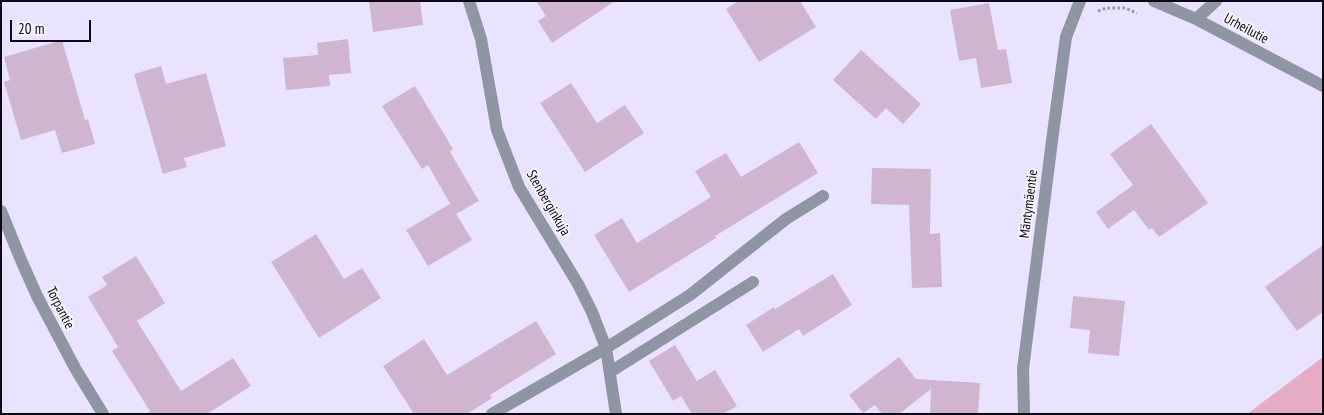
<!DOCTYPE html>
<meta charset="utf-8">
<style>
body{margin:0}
#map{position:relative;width:1324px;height:415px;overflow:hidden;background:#eae3ff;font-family:"PT Sans Narrow",sans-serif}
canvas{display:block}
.frame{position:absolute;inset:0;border:2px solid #0c0914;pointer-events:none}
.scale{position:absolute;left:10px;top:20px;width:81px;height:22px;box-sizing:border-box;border:2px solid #0c0914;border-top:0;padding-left:6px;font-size:15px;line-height:18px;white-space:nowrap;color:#0c0914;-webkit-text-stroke:4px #f5f4fb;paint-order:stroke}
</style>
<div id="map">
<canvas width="1324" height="415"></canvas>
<div class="frame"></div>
<div class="scale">20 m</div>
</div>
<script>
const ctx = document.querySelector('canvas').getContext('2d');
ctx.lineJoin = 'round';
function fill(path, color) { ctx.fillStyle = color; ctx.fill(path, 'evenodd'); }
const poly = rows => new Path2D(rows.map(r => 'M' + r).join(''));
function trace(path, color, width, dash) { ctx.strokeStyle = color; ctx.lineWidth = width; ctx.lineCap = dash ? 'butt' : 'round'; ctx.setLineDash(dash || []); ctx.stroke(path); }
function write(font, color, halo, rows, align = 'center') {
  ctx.font = font + ' "PT Sans Narrow",sans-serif'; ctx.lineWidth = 4; ctx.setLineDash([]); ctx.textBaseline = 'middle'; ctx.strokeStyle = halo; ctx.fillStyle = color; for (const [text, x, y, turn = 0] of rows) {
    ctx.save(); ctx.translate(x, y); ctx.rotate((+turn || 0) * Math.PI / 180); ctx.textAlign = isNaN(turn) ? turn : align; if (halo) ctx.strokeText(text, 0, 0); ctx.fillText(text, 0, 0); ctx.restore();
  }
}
fill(poly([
 [1323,357,1323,414,1247,414]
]), '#e6acc3');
fill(poly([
 [369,1,420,1,423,25,373,32],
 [536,1,615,1,552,43,538,21,546,16],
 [739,1,800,1,816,27,759,62,726,9],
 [989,3,998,50,1006,49,1012,83,981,88,976,58,959,61,950,10],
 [348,39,351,73,329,75,330,86,286,90,283,58,318,55,317,43],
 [62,40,85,120,88,119,95,144,62,153,55,130,21,140,4,82,10,80,4,57],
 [861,50,921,104,903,124,886,108,876,119,833,80],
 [161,66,166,84,206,73,226,146,184,158,187,167,163,174,134,74],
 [571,83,597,123,625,105,644,133,585,172,540,103],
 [415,86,453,149,450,152,479,201,456,214,428,165,422,169,382,106],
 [1151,124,1208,203,1159,237,1152,228,1149,230,1134,210,1108,229,1096,212,1133,185,1110,154],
 [799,142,818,173,715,236,716,238,629,292,594,235,622,218,637,243,711,197,695,171,726,153,741,177],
 [872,168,931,169,930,234,940,233,942,287,912,288,909,205,871,204],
 [450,204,472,240,428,266,406,230],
 [316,234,344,279,362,268,381,298,319,338,271,262],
 [1323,245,1323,312,1297,331,1265,287],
 [136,256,165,303,137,321,181,391,233,358,251,386,207,414,145,414,150,411,112,351,118,347,88,297,107,285,102,277],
 [833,274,852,305,803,336,799,329,763,352,746,325,774,307,775,309],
 [1073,296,1125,301,1119,356,1088,353,1090,330,1070,328],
 [536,321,556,354,490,395,492,398,467,414,414,414,383,366,424,339,447,375],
 [675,345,697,381,715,370,737,406,723,414,692,414,681,396,673,401,649,361],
 [899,357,916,379,980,383,978,414,930,414,931,389,899,414,882,414,875,405,863,413,849,395]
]), '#d0b5d0');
trace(poly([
 [1098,11,1106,8,1125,8,1137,13]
]), '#9893a9', 3, [2.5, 2.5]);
trace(poly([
 [610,372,753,282],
 [492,414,606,348,690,295,786,219,823,196]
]), '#8f95a2', 12);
trace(poly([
 [469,1,481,39,497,130,519,187,578,284,592,312,606,348,616,414],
 [1154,1,1196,19,1323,86],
 [1196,19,1216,1],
 [1,211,21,260,37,296,75,368,103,414],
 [1024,414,1023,369,1053,133,1066,37,1080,1]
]), '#8f95a2', 12);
write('14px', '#0c0914', '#f5f4fb', [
 ["Urheilutie",1246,29,28],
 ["Stenberginkuja",548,203,60],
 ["Mäntymäentie",1029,204,-83],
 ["Torpantie",60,308,63]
]);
</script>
